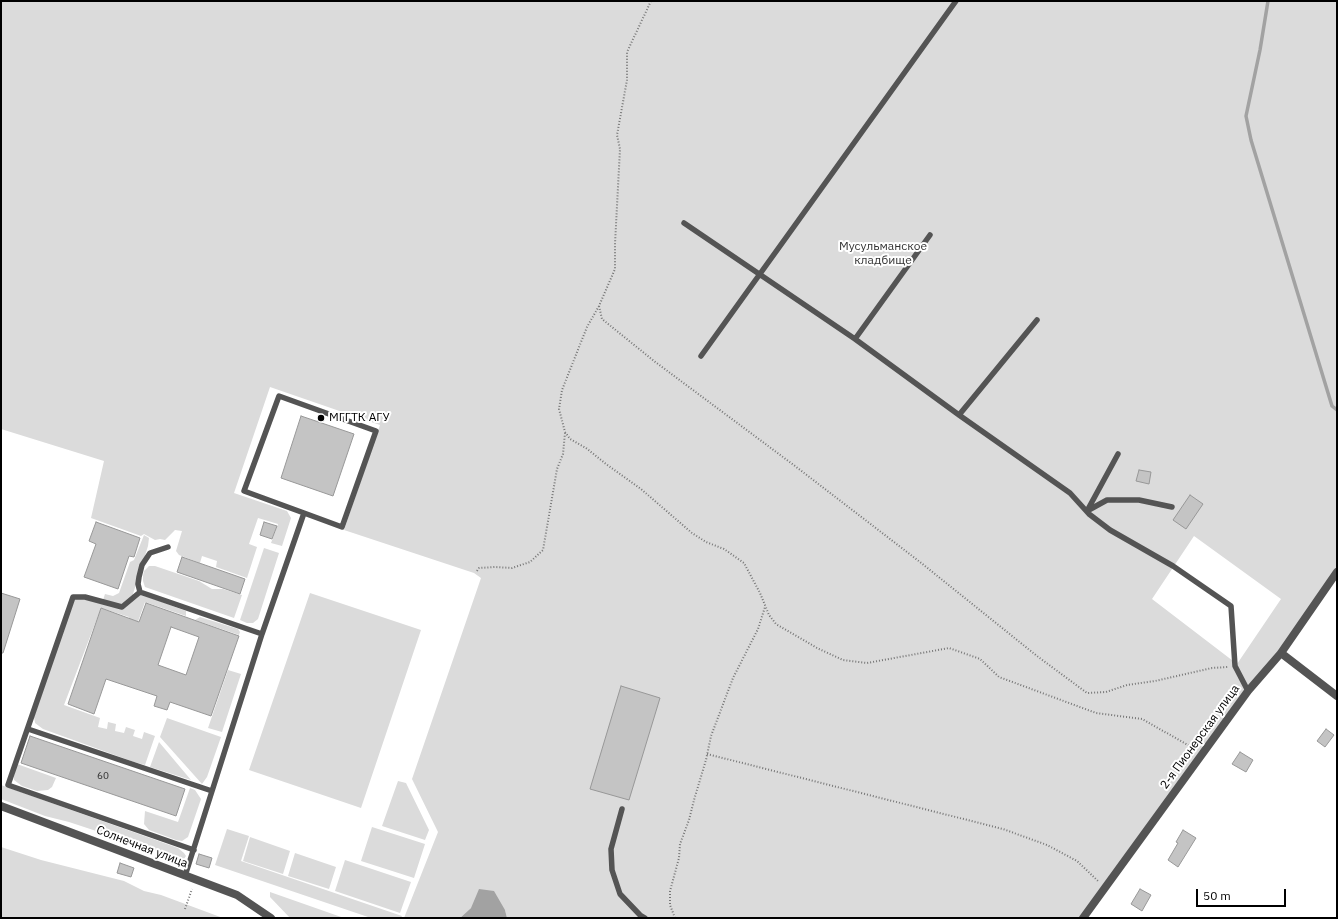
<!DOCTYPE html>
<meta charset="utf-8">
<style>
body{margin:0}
#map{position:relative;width:1338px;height:919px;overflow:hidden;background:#fff;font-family:"IBM Plex Sans",sans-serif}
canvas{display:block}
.frame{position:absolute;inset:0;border:2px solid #000;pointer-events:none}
.scale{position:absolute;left:1196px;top:889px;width:90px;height:18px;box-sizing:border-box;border:2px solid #000;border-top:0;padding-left:5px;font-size:12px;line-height:14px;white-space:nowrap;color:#000;-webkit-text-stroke:3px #fff;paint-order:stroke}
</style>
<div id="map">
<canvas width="1338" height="919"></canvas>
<div class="frame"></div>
<div class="scale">50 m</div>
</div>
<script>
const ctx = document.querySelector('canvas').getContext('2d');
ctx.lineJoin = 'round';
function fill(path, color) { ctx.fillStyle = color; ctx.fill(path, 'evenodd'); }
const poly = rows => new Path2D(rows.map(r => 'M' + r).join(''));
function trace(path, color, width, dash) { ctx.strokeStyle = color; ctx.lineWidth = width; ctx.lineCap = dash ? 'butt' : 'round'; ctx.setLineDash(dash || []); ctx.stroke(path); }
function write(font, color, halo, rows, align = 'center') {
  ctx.font = font + ' "IBM Plex Sans",sans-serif'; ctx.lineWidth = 4; ctx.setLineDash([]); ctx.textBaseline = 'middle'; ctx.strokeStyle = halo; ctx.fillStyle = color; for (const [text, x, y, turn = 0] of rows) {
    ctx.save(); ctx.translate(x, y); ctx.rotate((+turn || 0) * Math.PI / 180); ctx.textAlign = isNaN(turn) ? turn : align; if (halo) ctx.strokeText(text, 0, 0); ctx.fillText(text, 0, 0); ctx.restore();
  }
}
fill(poly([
 [1,1,1337,1,1337,572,1083,918,507,918,505,910,471,908,460,918,404,918,438,832,412,779,481,578,474,573,344,530,380,425,270,387,234,493,287,511,291,518,282,546,271,543,278,524,258,518,249,544,257,547,247,578,216,567,217,561,202,556,200,563,179,555,176,551,182,531,175,530,165,540,160,539,155,540,144,534,141,536,91,518,104,461,1,429],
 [1194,536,1281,599,1237,664,1152,599],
 [144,535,149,538,148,546,133,594,135,598,140,594,186,611,186,616,145,602,124,661,115,658,129,617,101,608,64,705,100,718,98,727,107,729,108,722,116,724,115,731,124,733,126,727,135,730,133,736,142,739,144,732,155,736,145,765,134,762,43,729,35,723,34,717,74,599,83,598,102,603,105,594,113,596,119,593,130,562,134,560],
 [264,548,279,553,258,619,253,623,247,623,240,620],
 [149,566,155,566,199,581,212,589,223,589,242,595,234,618,145,587,143,581,143,576,144,571],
 [310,593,421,630,361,808,249,770],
 [200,617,238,629,240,632,239,635,195,620],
 [228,670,241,674,222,732,208,728],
 [167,718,221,737,207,777,202,784,160,737],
 [159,742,191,780,150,767],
 [17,764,56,778,52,787,48,790,37,791,22,786,14,780,14,776],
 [398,781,406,783,429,830,425,840,382,826],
 [1,785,178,848,184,853,186,856,184,859,181,859,69,822,45,816,1,799],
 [190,788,195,790,201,799,188,837,182,841,176,840,149,830,144,824,145,811,178,822],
 [372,827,425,844,414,878,361,861],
 [227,829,249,836,241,861,402,916,401,918,371,918,215,865],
 [250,837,290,851,283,874,243,861],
 [1,847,41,860,124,881,144,891,161,895,223,918,1,918],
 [295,853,336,867,329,889,288,876],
 [345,860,411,882,400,913,335,891],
 [270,892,344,918,290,918,270,897]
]), '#dbdbdb');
fill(poly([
 [479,889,494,891,505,910,507,918,460,918,471,908]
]), '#a2a2a2');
trace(poly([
 [1268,1,1260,50,1246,116,1251,140,1332,406,1337,410]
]), '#a2a2a2', 3.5);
const building = poly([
 [301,416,354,434,333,496,281,478,301,416],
 [1139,470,1151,472,1149,484,1136,481,1139,470],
 [1190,495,1203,504,1186,529,1173,520,1190,495],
 [96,522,140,538,134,557,129,556,118,589,84,577,96,544,89,541,96,522],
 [264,522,277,526,272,539,260,535,264,522],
 [182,557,245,579,240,594,177,572,182,557],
 [1,593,20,599,3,653,1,653,1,593],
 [146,603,239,636,211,716,170,702,167,710,154,706,157,696,106,679,94,714,68,704,101,608,139,622,146,603],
 [171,627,199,637,186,675,158,665,171,627],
 [621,686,660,698,629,800,590,789,621,686],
 [1326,729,1334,735,1325,747,1317,741,1326,729],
 [30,736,185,789,176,816,21,763,30,736],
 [1240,752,1253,760,1246,772,1232,764,1240,752],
 [1183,830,1196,838,1178,867,1168,860,1178,843,1176,842,1183,830],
 [199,854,212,858,209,868,196,864,199,854],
 [120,863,134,868,131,877,117,873,120,863],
 [1140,889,1151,895,1142,911,1131,904,1140,889]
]);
fill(building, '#c4c4c4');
trace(building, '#989898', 1);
trace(poly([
 [651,1,627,52,627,80,617,135,620,149,615,244,615,269,599,306,587,327,562,390,559,409,565,432,570,439,586,448,606,464,641,489,692,533,706,542,724,549,744,563,760,593,769,615,776,624,817,648,843,660,867,663,949,648,980,659,999,677,1096,713,1142,719,1195,749],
 [599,306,602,319,654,361,795,466,920,562,1037,656,1087,693,1106,692,1127,685,1155,681,1212,668,1228,667],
 [477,571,479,568,495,567,512,568,530,562,543,550,557,469,563,454,565,433],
 [707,754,1003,829,1047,845,1077,861,1098,881],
 [185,909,192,889],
 [675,918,670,905,670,891,679,858,680,844,689,820,694,800,706,760,711,736,733,678,758,629,765,607]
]), '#767676', 2, [1, 2]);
trace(poly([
 [684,223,855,339,959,415,1070,493,1089,514,1110,530,1173,566,1231,606,1235,666,1248,691],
 [855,339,930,235],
 [701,356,956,1],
 [959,415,1037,320],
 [1087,511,1107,500,1139,500,1172,507],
 [1087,511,1118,454],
 [168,547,150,553,142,565,139,577,138,584,140,592,262,634],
 [140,592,122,607,85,597,73,597,8,785,194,850],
 [28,729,212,791],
 [622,809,611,849,612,870,620,894,640,915,645,918],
 [185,876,262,634,304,513,342,527,376,431,279,396,244,491,304,513]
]), '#545454', 5.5);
trace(poly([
 [1281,653,1337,696],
 [1,806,237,895,271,918],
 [1083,918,1248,691,1281,653,1337,572]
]), '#545454', 8);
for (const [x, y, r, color] of [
 [321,418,4,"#000"]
]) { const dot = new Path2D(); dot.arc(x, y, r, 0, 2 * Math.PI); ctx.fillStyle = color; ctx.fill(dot); trace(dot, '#fff', 1.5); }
write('10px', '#313131', null, [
 ["60",103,776]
]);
write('12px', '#323232', '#fff', [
 ["Мусульманское",883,247],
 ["кладбище",883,261]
]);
write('12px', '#000', '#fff', [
 ["МГГТК АГУ",329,418]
], 'left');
write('12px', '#000', '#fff', [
 ["2-я Пионерская улица",1200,737,-54],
 ["Солнечная улица",142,847,21]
]);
</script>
